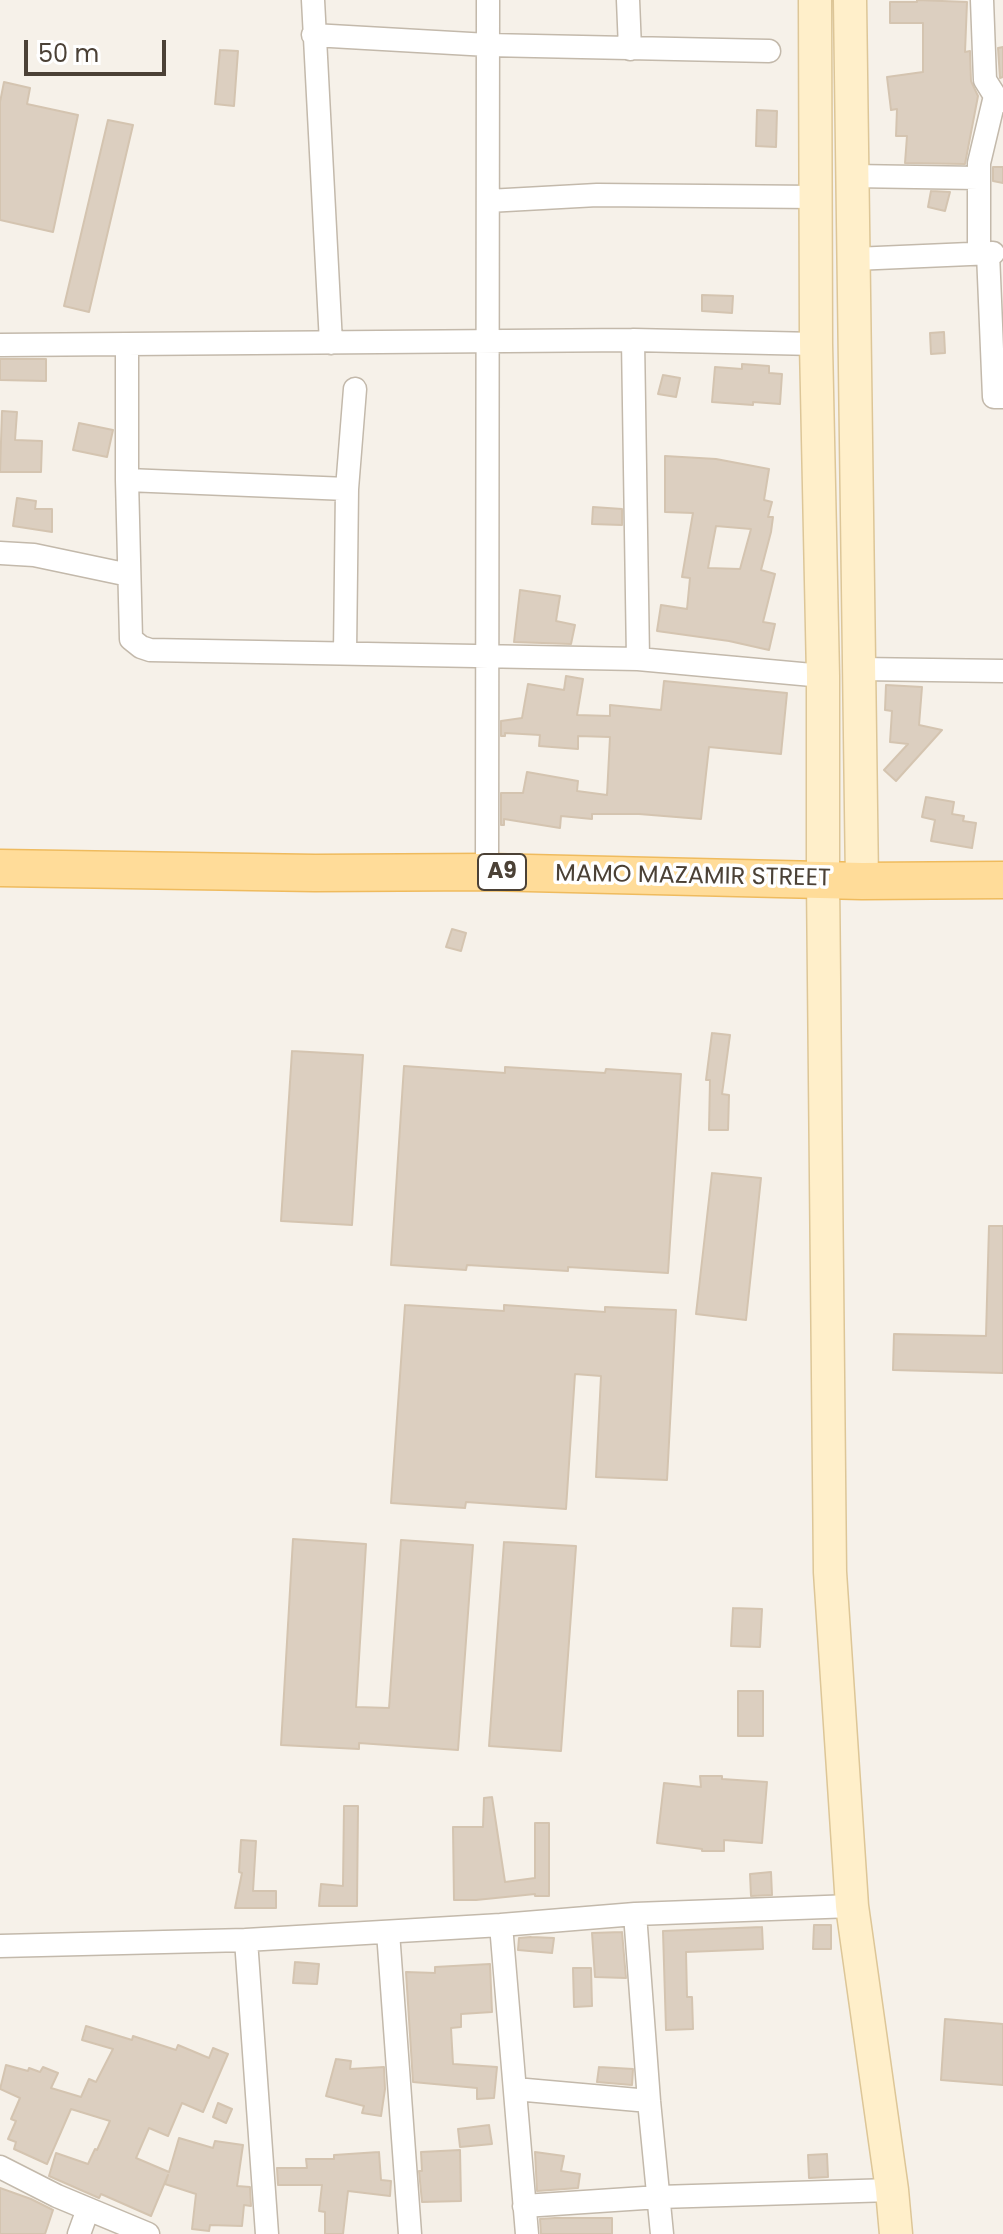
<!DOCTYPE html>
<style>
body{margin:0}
#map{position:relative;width:1003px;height:2234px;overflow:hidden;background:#f6f1e9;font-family:Poppins,sans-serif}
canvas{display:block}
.scale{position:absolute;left:24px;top:40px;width:142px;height:36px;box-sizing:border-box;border:4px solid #4b4136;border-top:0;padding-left:10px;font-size:24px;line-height:28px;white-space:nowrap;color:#4b4136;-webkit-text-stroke:6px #fff;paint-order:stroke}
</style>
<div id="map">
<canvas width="1003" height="2234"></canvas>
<div class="scale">50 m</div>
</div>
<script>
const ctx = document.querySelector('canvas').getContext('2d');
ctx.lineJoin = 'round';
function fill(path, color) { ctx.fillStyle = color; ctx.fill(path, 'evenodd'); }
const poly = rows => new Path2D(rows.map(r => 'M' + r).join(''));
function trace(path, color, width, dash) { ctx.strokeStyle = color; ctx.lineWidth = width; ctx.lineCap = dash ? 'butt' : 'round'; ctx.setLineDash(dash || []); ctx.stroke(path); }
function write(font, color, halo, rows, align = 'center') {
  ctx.font = font + ' Poppins,sans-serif'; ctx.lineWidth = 7; ctx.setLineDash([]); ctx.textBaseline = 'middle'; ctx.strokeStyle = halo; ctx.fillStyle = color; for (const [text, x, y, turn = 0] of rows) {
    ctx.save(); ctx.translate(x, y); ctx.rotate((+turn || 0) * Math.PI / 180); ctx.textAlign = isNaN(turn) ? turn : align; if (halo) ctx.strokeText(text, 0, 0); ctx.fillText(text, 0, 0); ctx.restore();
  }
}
const building = poly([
 [917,0,967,2,965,52,970,51,971,81,978,96,965,164,905,163,907,136,896,136,897,109,891,110,887,77,923,72,923,23,890,23,890,2,917,2,917,0],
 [1003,47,1003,77,1000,78,998,48,1003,47],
 [220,50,238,51,234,106,215,104,220,50],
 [4,82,30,88,27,104,78,115,53,232,0,220,0,102,4,82],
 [757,110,777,111,776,147,756,146,757,110],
 [108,120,133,125,89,312,64,306,108,120],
 [993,167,1003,167,1003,183,993,181,993,167],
 [931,191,950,192,945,211,928,207,931,191],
 [702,295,733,296,732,313,702,311,702,295],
 [944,332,945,353,931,354,930,333,944,332],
 [0,359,46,359,46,381,0,380,0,359],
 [742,364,769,366,769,373,782,374,780,404,753,402,753,405,712,402,715,367,742,369,742,364],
 [663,375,680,378,676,397,658,394,663,375],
 [2,411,17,412,15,440,42,441,41,472,0,472,2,411],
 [79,423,113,430,107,457,73,450,79,423],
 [665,456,716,459,769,469,764,500,772,502,768,517,773,517,771,532,761,570,775,574,763,622,775,624,769,650,729,641,657,631,661,605,687,609,690,578,682,577,693,513,665,512,665,456],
 [716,526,751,529,740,569,708,568,716,526],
 [17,498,36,501,35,509,52,509,52,532,13,526,17,498],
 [593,507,622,509,622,525,592,524,593,507],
 [520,590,560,596,556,621,575,625,571,644,514,642,520,590],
 [566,676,583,679,577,715,610,716,610,705,661,710,664,681,787,693,781,754,709,747,701,819,639,814,592,814,592,819,561,816,560,828,504,819,504,825,501,825,501,793,523,793,527,772,578,781,577,791,607,795,610,737,578,736,578,749,539,746,540,735,505,733,505,736,501,736,501,721,522,718,528,684,564,690,566,676],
 [886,685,922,687,919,725,942,730,896,781,884,770,908,744,890,742,892,711,885,710,886,685],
 [926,797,954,802,952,814,964,816,963,821,976,823,972,848,931,841,935,820,922,817,926,797],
 [452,929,466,933,461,951,446,947,452,929],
 [712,1033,730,1035,722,1094,729,1095,728,1130,709,1130,710,1080,706,1080,712,1033],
 [292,1051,363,1055,352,1225,281,1221,292,1051],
 [404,1066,505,1073,505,1067,605,1073,606,1069,681,1074,668,1273,568,1267,568,1271,467,1265,466,1270,391,1265,404,1066],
 [712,1173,761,1178,746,1320,696,1314,712,1173],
 [989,1226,1003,1226,1003,1373,893,1370,894,1334,986,1336,989,1226],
 [405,1305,504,1311,504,1305,605,1312,605,1307,676,1310,667,1480,596,1477,601,1376,575,1374,566,1509,466,1502,465,1508,391,1503,405,1305],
 [293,1539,366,1544,356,1707,389,1708,401,1540,473,1545,458,1750,359,1743,359,1749,281,1745,293,1539],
 [504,1542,576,1546,561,1751,489,1746,504,1542],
 [733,1608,762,1609,760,1647,731,1646,733,1608],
 [738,1691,763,1691,763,1736,738,1736,738,1691],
 [700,1776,722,1776,722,1779,767,1782,762,1843,724,1840,724,1851,702,1851,702,1849,657,1843,664,1783,701,1787,700,1776],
 [492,1797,505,1882,535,1878,535,1823,549,1823,549,1896,535,1896,535,1894,476,1900,454,1900,453,1827,483,1827,484,1798,492,1797],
 [344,1806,358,1806,357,1906,319,1906,321,1884,343,1886,344,1806],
 [241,1840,256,1841,253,1891,276,1891,276,1908,235,1908,242,1873,239,1872,241,1840],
 [771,1872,772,1895,751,1896,750,1874,771,1872],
 [814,1925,831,1925,831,1949,813,1949,814,1925],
 [762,1927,763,1949,686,1952,687,1997,692,1997,693,2029,666,2030,663,1931,762,1927],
 [622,1932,626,1978,595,1977,592,1933,622,1932],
 [531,1937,554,1938,552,1953,518,1950,519,1938,531,1937],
 [295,1962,319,1964,317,1984,293,1983,295,1962],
 [490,1964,492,2012,461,2014,461,2027,451,2028,453,2064,497,2067,494,2098,477,2099,477,2088,413,2082,406,1972,435,1973,435,1967,490,1964],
 [573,1968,591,1968,592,2006,574,2007,573,1968],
 [945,2019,1003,2024,1003,2085,941,2080,945,2019],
 [86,2026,132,2040,133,2036,176,2050,178,2045,209,2058,213,2048,228,2054,203,2112,182,2103,168,2136,149,2128,136,2158,169,2172,179,2138,213,2148,215,2141,243,2145,237,2186,250,2187,251,2206,244,2205,242,2226,210,2225,209,2231,192,2229,196,2194,165,2184,168,2175,151,2216,101,2194,99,2198,49,2176,56,2153,88,2164,95,2149,97,2150,110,2121,71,2109,47,2164,14,2149,16,2142,8,2139,16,2121,11,2119,20,2098,0,2089,6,2065,28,2071,29,2068,40,2072,43,2067,58,2073,51,2088,81,2097,89,2079,96,2082,113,2049,82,2040,86,2026],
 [336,2059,351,2061,350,2069,384,2067,385,2089,381,2116,362,2113,364,2106,326,2096,336,2059],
 [599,2067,633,2069,632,2085,597,2082,599,2067],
 [218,2103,232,2109,226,2123,213,2117,218,2103],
 [489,2125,492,2144,460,2147,458,2129,489,2125],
 [460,2150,461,2201,422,2202,419,2171,422,2171,421,2152,460,2150],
 [379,2152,381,2180,391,2181,390,2196,348,2191,343,2234,325,2234,325,2212,319,2211,322,2185,278,2185,277,2168,307,2168,306,2159,334,2159,334,2155,379,2152],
 [535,2152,564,2156,561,2171,580,2174,578,2188,537,2191,535,2152],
 [827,2154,828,2177,809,2178,808,2155,827,2154],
 [0,2188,31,2199,53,2210,45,2234,0,2234,0,2188],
 [555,2218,612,2218,612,2234,541,2234,540,2219,555,2218]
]);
fill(building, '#dccfc0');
trace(building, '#d4c4b0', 2);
const street = poly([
 [313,0,331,343],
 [628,0,630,49],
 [982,0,985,80,995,96,1003,101],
 [313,35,488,45,769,51],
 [853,176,978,178],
 [488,201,597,195,816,197],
 [979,253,979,163,995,96],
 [988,253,994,397,1003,397],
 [854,259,993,253],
 [633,340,638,659],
 [127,344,127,480,131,639,141,647,150,650,638,659,823,676],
 [0,345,633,340,816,344],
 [127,480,347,489],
 [0,553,34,555,129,575],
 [345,653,347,489,355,389],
 [860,669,1003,671],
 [487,872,488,0],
 [635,1914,649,2101,662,2234],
 [501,1925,527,2234],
 [388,1932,410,2234],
 [246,1940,267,2234],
 [0,1946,246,1940,501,1925,635,1914,852,1906],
 [515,2089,649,2101],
 [0,2167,57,2196,148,2234],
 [524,2206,659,2197,892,2190],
 [79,2234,88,2209]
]);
const secondary = poly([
 [815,0,816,344,823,676,823,880,830,1572,852,1906,892,2190,896,2234],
 [850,0,862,881]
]);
const primary = poly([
 [0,868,315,873,487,872,862,881,1003,880]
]);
trace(street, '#c3b9ab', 25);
trace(secondary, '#ddc697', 35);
trace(primary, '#efbb5e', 39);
trace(street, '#fff', 22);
trace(secondary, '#ffefca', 32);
trace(primary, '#ffdc99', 36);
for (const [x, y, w] of [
 [502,872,48]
]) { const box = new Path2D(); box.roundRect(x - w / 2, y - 18, w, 36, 6); ctx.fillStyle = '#fff'; ctx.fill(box); trace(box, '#4b4136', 2); }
write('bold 22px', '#4b4136', null, [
 ["A9",502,872]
]);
write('24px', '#4b4136', '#fff', [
 ["MAMO MAZAMIR STREET",693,877,1]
]);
</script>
